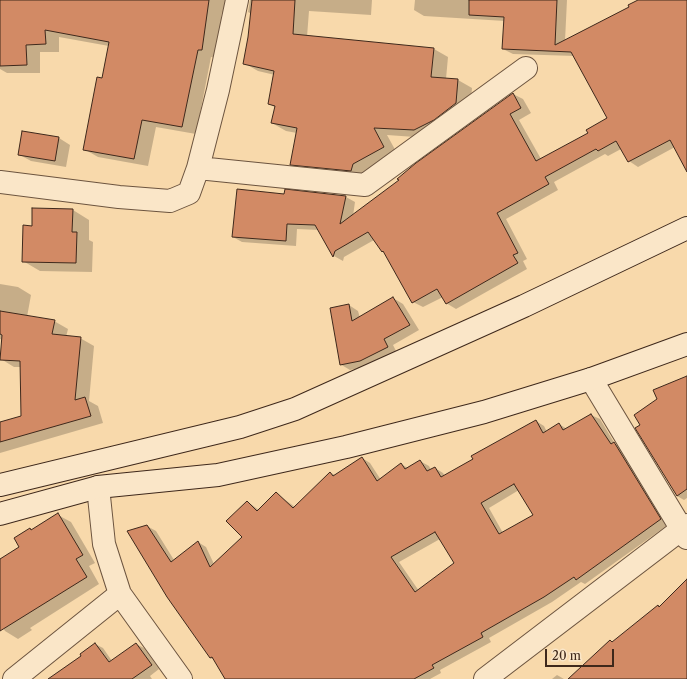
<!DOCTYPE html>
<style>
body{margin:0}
#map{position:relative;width:687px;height:679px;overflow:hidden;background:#f8d9ab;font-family:"Libre Caslon Text",serif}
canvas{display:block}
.scale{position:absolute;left:545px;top:649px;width:69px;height:18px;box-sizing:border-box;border:2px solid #3e281b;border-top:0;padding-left:5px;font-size:12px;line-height:14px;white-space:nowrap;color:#3e281b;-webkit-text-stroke:3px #fae6c8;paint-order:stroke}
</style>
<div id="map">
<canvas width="687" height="679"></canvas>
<div class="scale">20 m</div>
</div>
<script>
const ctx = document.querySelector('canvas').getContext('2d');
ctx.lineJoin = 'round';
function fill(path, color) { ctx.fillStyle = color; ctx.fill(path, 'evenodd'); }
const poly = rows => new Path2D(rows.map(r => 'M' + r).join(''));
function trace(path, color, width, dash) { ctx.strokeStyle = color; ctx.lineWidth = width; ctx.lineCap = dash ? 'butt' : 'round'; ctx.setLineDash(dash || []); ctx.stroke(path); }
fill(poly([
 [0,0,241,0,237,15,222,12,216,58,211,57,196,134,156,127,148,166,98,157,84,149,103,79,109,46,59,37,59,52,40,52,40,73,7,73,0,69],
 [250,0,372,0,371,15,309,11,307,37,434,49,448,57,446,79,458,80,472,88,470,111,429,138,387,135,398,155,365,178,305,172,291,164,297,133,286,131,272,123,275,107,269,104,275,75,258,71,244,63,252,14,248,12],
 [415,0,567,0,565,41,630,8,640,0,687,1,687,164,675,147,638,167,629,161,621,149,608,156,605,154,554,182,558,190,506,219,527,259,523,261,527,269,456,309,446,303,443,297,423,307,413,302,385,252,374,240,344,257,343,261,334,256,319,230,297,229,296,246,242,242,233,237,285,195,346,197,355,202,353,216,400,181,417,164,513,94,523,99,531,113,519,120,541,159,589,133,608,118,575,56,513,54,503,49,505,21,424,16,414,10],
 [23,133,59,138,70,145,66,167,31,161,20,155],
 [73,210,89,220,89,240,93,242,92,272,40,271,23,261,33,227],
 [0,284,18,287,31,295,27,317,54,321,68,329,66,337,80,338,94,346,89,401,98,406,103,423,0,453,0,423,22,416,21,367,14,367,1,359,3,340,0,339],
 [393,298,403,304,419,330,393,345,397,353,370,366,350,370,340,364,349,305,358,311,360,318],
 [687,377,687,498,684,500,677,496,641,425],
 [591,415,600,419,615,444,623,448,669,524,585,584,581,582,552,602,489,638,491,642,440,670,441,673,430,679,226,679,215,660,210,658,147,526,156,531,174,560,198,542,206,547,214,564,243,537,248,502,259,510,276,493,295,507,331,473,335,475,362,458,370,463,381,480,401,464,408,468,420,461,429,466,431,470,435,468,443,473,445,476,536,421,544,426,547,432,559,424,567,429],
 [519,490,535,515,503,533,489,508],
 [440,539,455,563,419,591,399,562],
 [58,515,71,522,95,563,89,566,99,584,30,628,32,630,18,639,5,631,0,623,0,560,20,548,30,529,33,530],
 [95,644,103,648,112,661,136,644,144,648,159,669,150,676,152,679,49,679,82,656],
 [557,675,564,679,552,679]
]), '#0003');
const building = poly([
 [0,0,209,0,202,50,198,50,182,127,142,120,134,159,83,150,97,77,102,78,109,42,45,30,46,44,26,45,27,65,0,66,0,0],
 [252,0,295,0,293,34,434,48,431,77,458,79,456,103,434,120,414,130,374,128,384,147,353,164,351,171,290,165,297,128,271,123,275,106,268,104,274,71,243,64,248,37,252,0],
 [469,0,557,0,555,45,629,7,628,5,638,0,687,0,687,172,670,140,628,162,616,141,598,151,596,149,545,177,549,184,497,213,518,253,513,255,518,263,446,304,437,289,412,303,383,251,382,252,368,232,335,251,333,257,315,225,287,224,286,241,232,237,237,189,284,194,285,189,346,196,340,224,399,180,397,179,416,163,513,93,521,108,510,114,536,161,588,133,586,130,607,118,571,52,502,49,504,17,469,15,469,0],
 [22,131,59,137,55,161,18,155,22,131],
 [32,208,73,209,72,232,77,232,76,263,22,262,23,225,32,226,32,208],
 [393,297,410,325,384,339,388,347,360,361,340,365,330,308,349,304,352,321,393,297],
 [0,311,55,320,52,334,81,337,75,400,85,397,91,416,0,442,0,422,21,416,20,361,0,360,2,335,0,334,0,311],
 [687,376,687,489,677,496,635,428,640,425,634,415,657,399,653,390,687,376],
 [591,414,611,444,614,442,661,519,576,580,574,577,544,597,481,633,483,637,432,665,434,668,414,679,225,679,212,657,210,658,167,597,127,531,147,525,171,562,198,541,210,567,242,537,226,521,247,501,257,511,276,492,293,508,330,472,333,476,362,457,377,481,401,463,405,469,420,460,427,471,435,467,441,477,473,459,471,456,536,420,543,433,559,423,563,430,591,414],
 [514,484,533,515,499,534,481,503,514,484],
 [435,532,454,563,415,592,391,557,435,532],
 [58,513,83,555,76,559,87,577,0,631,0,559,19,547,14,538,30,528,31,530,58,513],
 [687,579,687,679,568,679,610,640,612,642,658,605,659,607,687,579],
 [95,643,109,662,136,643,152,665,132,679,48,679,81,656,80,654,95,643]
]);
fill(building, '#d28a65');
trace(building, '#3e281b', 1);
const street = poly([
 [198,168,365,185,526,68],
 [0,182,119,197,170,201,189,193,198,168,218,90,237,0],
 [591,379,687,538],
 [98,487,104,544,120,594,181,679],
 [14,679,120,594],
 [485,679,687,525]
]);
const secondary = poly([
 [0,485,240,427,295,409,524,306,687,228],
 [0,514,98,487,218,475,346,447,484,412,591,379,687,344]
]);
trace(street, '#6c543f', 24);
trace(secondary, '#3e281b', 24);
trace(street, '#fae6c8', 22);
trace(secondary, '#fae6c8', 22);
</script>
